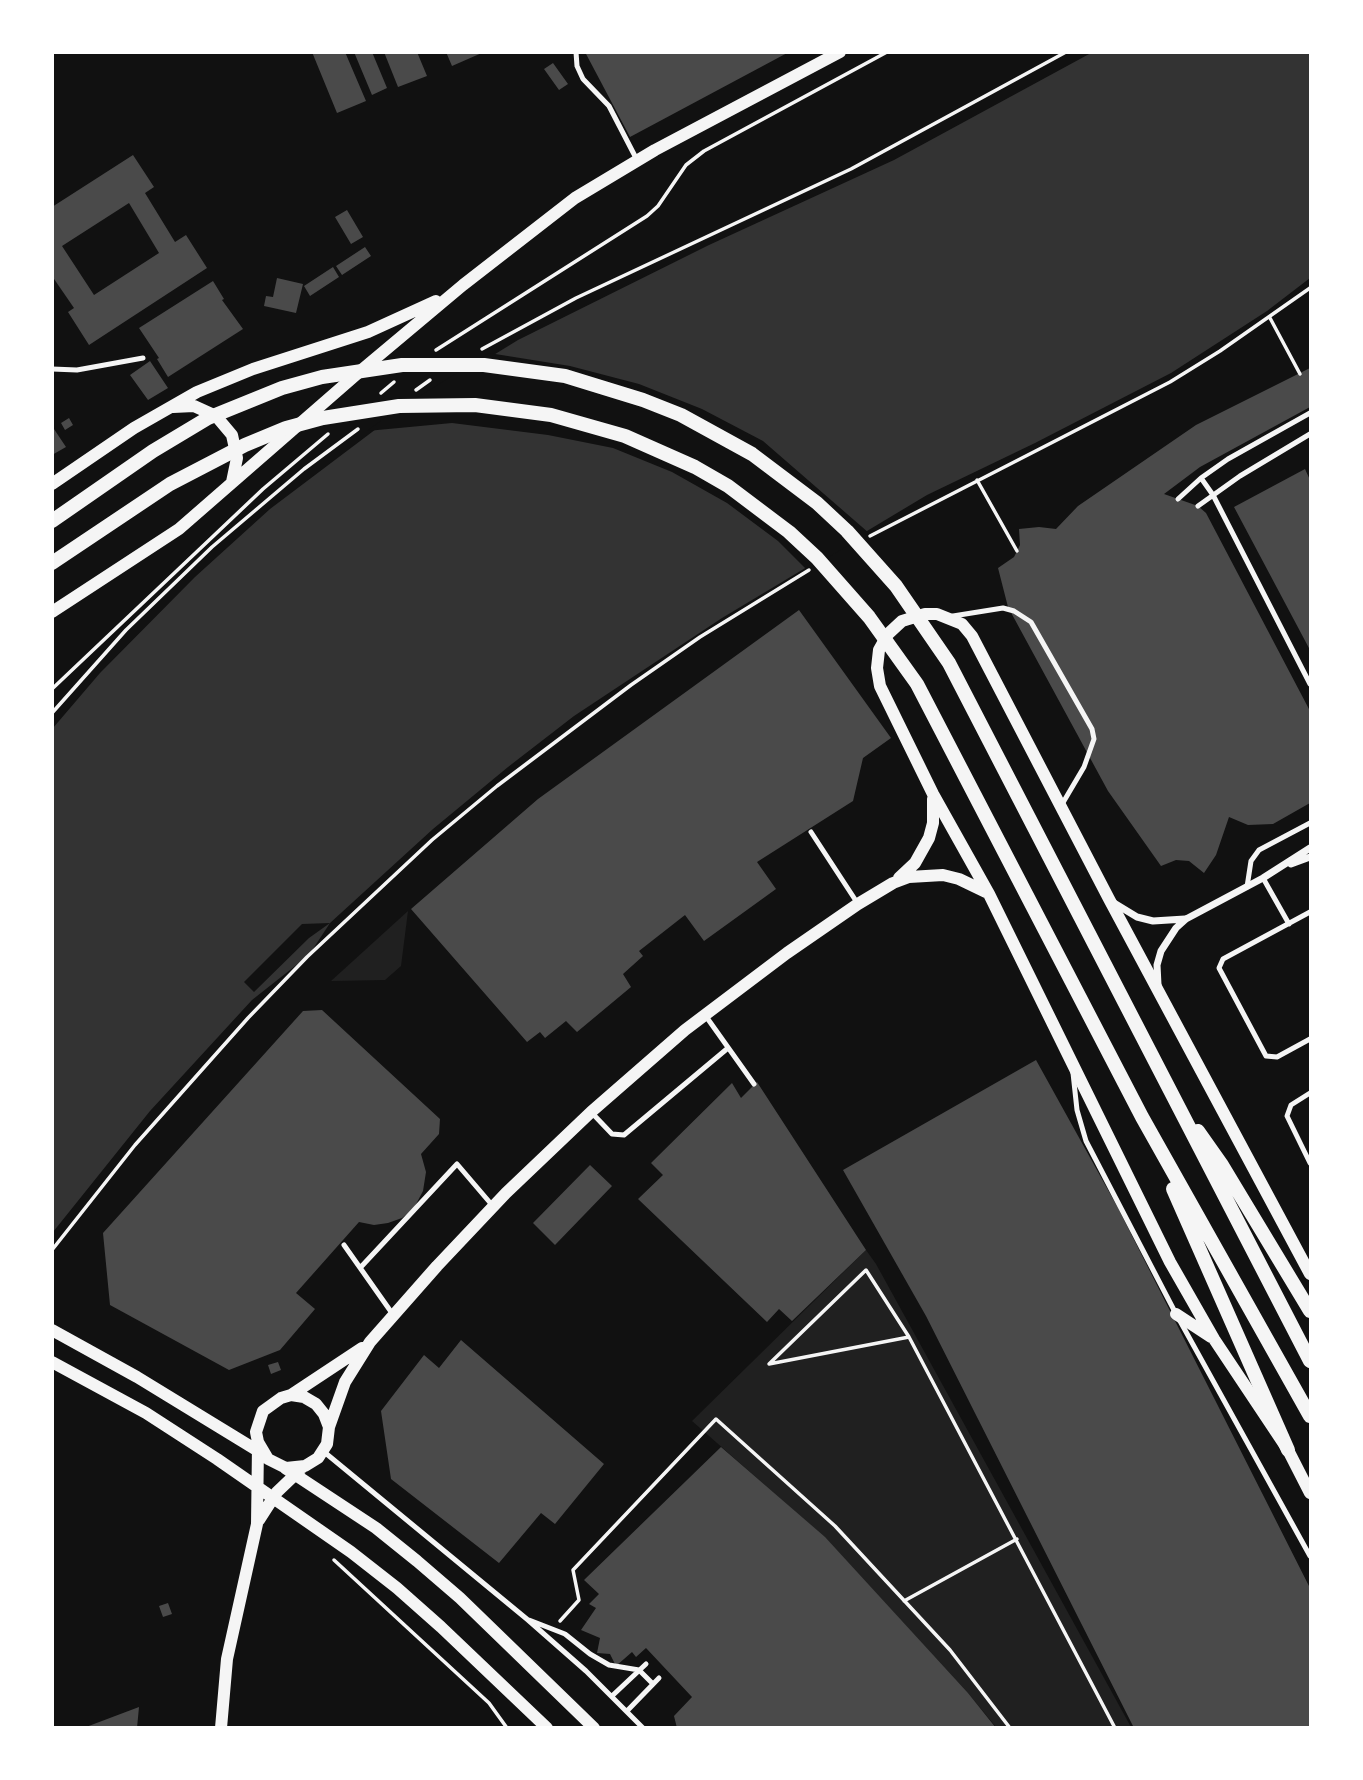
<!DOCTYPE html>
<style>
body{margin:0}
#map{position:relative;width:1363px;height:1780px;overflow:hidden;background:#111;font-family:"Exo 2",sans-serif}
canvas{display:block}
.frame{position:absolute;inset:0;border:54px solid #fff;pointer-events:none}
</style>
<div id="map">
<canvas width="1363" height="1780"></canvas>
<div class="frame"></div>
</div>
<script>
const ctx = document.querySelector('canvas').getContext('2d');
ctx.lineJoin = 'round';
function fill(path, color) { ctx.fillStyle = color; ctx.fill(path, 'evenodd'); }
const poly = rows => new Path2D(rows.map(r => 'M' + r).join(''));
function trace(path, color, width, dash) { ctx.strokeStyle = color; ctx.lineWidth = width; ctx.lineCap = dash ? 'butt' : 'round'; ctx.setLineDash(dash || []); ctx.stroke(path); }
fill(poly([
 [408,911,401,966,385,980,331,981],
 [866,1250,876,1264,1131,1727,996,1727,968,1693,824,1537,692,1421]
]), '#202020');
fill(poly([
 [1091,53,1310,53,1310,278,1267,311,1171,373,1035,443,927,495,722,618,574,716,508,767,433,829,330,923,309,955,252,1000,150,1111,53,1232,53,728,100,673,195,577,270,509,388,420,518,340,709,245,894,160]
]), '#333');
fill(poly([
 [489,353,570,366,639,384,702,409,763,441,869,533,807,570,778,541,727,503,672,472,613,448,548,435,452,423,367,431,386,417],
 [330,923,309,938,254,992,244,982,302,924]
]), '#111');
fill(poly([
 [312,52,345,52,366,101,337,113],
 [354,52,372,52,387,88,372,95],
 [384,52,417,52,427,76,398,87],
 [446,52,484,52,452,66],
 [585,52,789,52,630,137],
 [553,63,568,84,559,90,544,69],
 [133,155,154,187,145,193,175,242,186,235,207,268,89,345,68,312,74,308,52,276,52,207],
 [129,203,159,253,94,295,62,246],
 [347,210,363,237,351,244,335,217],
 [365,247,371,256,342,275,336,266],
 [333,267,339,277,310,296,304,286],
 [277,278,303,284,296,313,264,306,266,296,273,297],
 [213,281,224,299,222,300,243,329,168,377,157,359,159,358,139,328],
 [150,361,168,388,148,400,130,375],
 [1310,368,1310,407,1200,467,1164,494,1198,506,1206,513,1310,711,1310,803,1273,824,1248,825,1229,817,1216,855,1204,873,1189,861,1176,860,1161,866,1108,791,1008,607,998,568,1014,557,1020,545,1019,529,1039,527,1056,529,1078,506,1196,425],
 [69,418,73,425,65,430,61,423],
 [52,426,66,447,52,455],
 [1305,469,1310,480,1310,650,1234,507],
 [799,610,891,738,863,758,853,801,757,862,776,889,704,941,685,915,639,951,643,956,623,974,631,987,577,1032,566,1021,545,1038,540,1032,527,1042,411,909,538,799],
 [322,1010,440,1119,439,1134,421,1154,426,1172,423,1191,414,1208,402,1218,388,1223,374,1225,359,1222,296,1293,315,1309,280,1350,229,1370,110,1305,103,1233,303,1011],
 [1036,1060,1118,1208,1310,1588,1310,1728,1134,1728,926,1316,843,1170],
 [757,1082,866,1250,792,1321,779,1309,767,1322,638,1199,663,1175,651,1163,732,1083,741,1098],
 [590,1165,612,1186,555,1245,533,1223],
 [461,1340,604,1464,555,1524,541,1513,499,1563,391,1479,381,1411,424,1355,439,1368],
 [278,1362,281,1370,271,1374,268,1365],
 [721,1447,825,1537,968,1693,996,1728,677,1728,674,1716,692,1697,646,1648,636,1657,632,1652,616,1666,610,1654,597,1653,600,1638,581,1630,596,1608,589,1604,599,1594,584,1580],
 [168,1603,172,1614,163,1617,159,1606],
 [139,1707,137,1728,86,1728,86,1727]
]), '#4a4a4a');
trace(poly([
 [1270,318,1300,374],
 [482,349,576,298,851,169,1066,52],
 [436,350,647,216,658,206,686,165,704,151,887,52],
 [416,390,430,380],
 [381,393,394,382],
 [977,480,1017,551],
 [870,536,1170,382,1220,351,1310,288],
 [52,689,263,489,328,434],
 [52,713,126,630,212,547,304,469,358,429],
 [52,1250,135,1145,248,1018,307,957,432,840,497,786,631,685,700,637,809,570],
 [909,1337,769,1364,866,1270,909,1337,1115,1728],
 [334,1560,489,1703,507,1728],
 [904,1601,1017,1539],
 [560,1621,579,1600,573,1570,716,1419,835,1526,950,1650,1010,1728]
]), '#f5f5f5', 3.5);
trace(poly([
 [576,52,577,66,583,79,609,106,637,160],
 [52,369,77,370,143,358],
 [1201,478,1213,495,1310,684],
 [1178,499,1201,478,1228,459,1310,413],
 [1198,506,1240,476,1310,434],
 [953,616,1003,608,1014,611,1031,622,1092,729,1094,739,1084,767,1061,806],
 [811,832,858,904],
 [1263,878,1289,924],
 [1247,887,1251,861,1259,850,1310,823],
 [1310,912,1223,959,1219,968,1266,1056,1277,1057,1310,1039],
 [705,1015,754,1084],
 [1073,1073,1077,1110,1086,1141,1175,1312],
 [1310,1093,1291,1105,1287,1116,1310,1163],
 [591,1112,612,1134,624,1135,728,1048],
 [344,1245,394,1316],
 [360,1268,457,1164,492,1205],
 [1180,1321,1310,1556],
 [323,1451,528,1620,586,1671,643,1728],
 [529,1620,565,1634,590,1654,609,1665,639,1670,653,1684],
 [612,1696,646,1664],
 [627,1711,659,1678]
]), '#f5f5f5', 5);
trace(poly([
 [1291,864,1310,857],
 [1114,903,1137,917,1153,921,1185,919],
 [1158,985,1157,965,1161,951,1176,928,1186,919,1263,878,1310,848]
]), '#f5f5f5', 7);
trace(poly([
 [173,407,194,406,216,416,232,435,237,458,232,482],
 [52,484,134,428,197,392,253,369,368,332,436,301],
 [52,612,179,529,358,373,463,285,575,198,655,150,840,52],
 [899,878,915,863,929,838,933,823,933,799],
 [1310,1274,1109,899,972,636,962,624,937,614,925,614,902,621,888,634,879,650,877,668,880,686,933,794,989,894,1170,1262,1214,1339,1288,1450,1310,1493],
 [1176,1314,1211,1337],
 [52,1330,137,1377,263,1454],
 [52,1362,146,1413,217,1459,351,1552,397,1588,441,1627,547,1728],
 [291,1395,362,1348],
 [329,1427,324,1414,316,1404,304,1397,291,1395,281,1398,263,1411,256,1432,258,1442,268,1459,286,1468,305,1466,318,1458,327,1444,329,1427,345,1382,370,1342,437,1266,506,1193,591,1112,685,1030,787,953,858,904,893,883,909,877,943,875,959,879,986,892],
 [285,1468,376,1528,417,1561,460,1598,594,1728],
 [259,1520,277,1492,300,1470],
 [221,1728,227,1659,257,1524,258,1445]
]), '#f5f5f5', 12);
trace(poly([
 [52,521,153,451,208,418,282,388,322,377,402,365,484,365,565,376,643,400,681,415,752,454,817,503,847,531,896,586,949,663,1310,1361],
 [52,563,170,484,245,445,286,428,323,418,399,406,475,405,551,415,625,436,695,467,728,486,789,532,817,558,869,617,917,684,1142,1117,1310,1416],
 [1198,1131,1222,1165,1310,1311],
 [1173,1189,1288,1450]
]), '#f5f5f5', 14);
</script>
